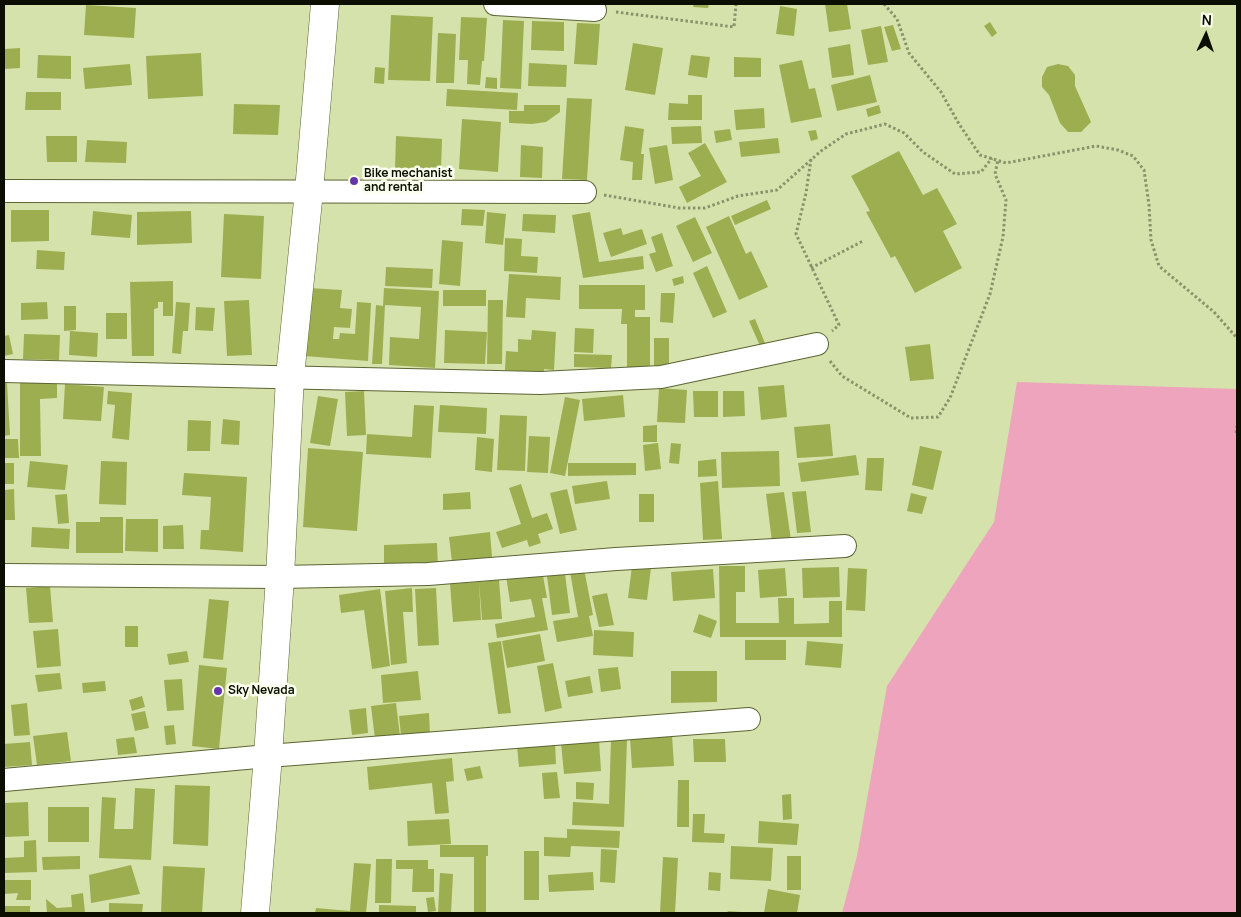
<!DOCTYPE html>
<style>
body{margin:0}
#map{position:relative;width:1241px;height:917px;overflow:hidden;background:#d6e2ac;font-family:Manrope,sans-serif}
canvas{display:block}
.frame{position:absolute;inset:0;border:5px solid #0c0f00;pointer-events:none}
.north{position:absolute;left:1181px;top:10px;width:50px;height:50px;-webkit-text-stroke:4px #fbffee;paint-order:stroke;rotate:3deg;font-size:14px;font-weight:700;line-height:20px;text-align:center;color:#0c0f00}
.north::after{content:'';display:block;margin:auto;width:18px;height:22px;background:#0c0f00;clip-path:polygon(50% 0,100% 100%,50% 72%,0 100%)}
</style>
<div id="map">
<canvas width="1241" height="917"></canvas>
<div class="frame"></div>
<div class="north">N</div>
</div>
<script>
const ctx = document.querySelector('canvas').getContext('2d');
ctx.lineJoin = 'round';
function fill(path, color) { ctx.fillStyle = color; ctx.fill(path, 'evenodd'); }
const poly = rows => new Path2D(rows.map(r => 'M' + r).join(''));
function trace(path, color, width, dash) { ctx.strokeStyle = color; ctx.lineWidth = width; ctx.lineCap = dash ? 'butt' : 'round'; ctx.setLineDash(dash || []); ctx.stroke(path); }
function write(font, color, halo, rows, align = 'center') {
  ctx.font = font + ' Manrope,sans-serif'; ctx.lineWidth = 5; ctx.setLineDash([]); ctx.textBaseline = 'middle'; ctx.strokeStyle = halo; ctx.fillStyle = color; for (const [text, x, y, turn = 0] of rows) {
    ctx.save(); ctx.translate(x, y); ctx.rotate((+turn || 0) * Math.PI / 180); ctx.textAlign = isNaN(turn) ? turn : align; if (halo) ctx.strokeText(text, 0, 0); ctx.fillText(text, 0, 0); ctx.restore();
  }
}
fill(poly([
 [1017,382,1237,389,1237,913,842,913,857,856,887,686,994,522]
]), '#eda4bc');
fill(poly([
 [694,4,709,4,708,8,693,7],
 [825,4,847,4,851,29,829,32],
 [86,5,136,8,134,38,84,35],
 [780,6,797,9,794,36,776,34],
 [391,15,433,17,430,81,388,80],
 [461,17,487,18,484,61,482,61,480,85,467,84,468,60,459,60],
 [503,20,524,21,521,89,500,88],
 [532,21,564,22,564,51,531,50],
 [990,22,997,33,992,37,984,26],
 [577,23,600,24,597,65,574,64],
 [893,25,901,49,892,51,884,27],
 [881,26,888,62,868,65,861,30],
 [438,33,456,34,454,83,436,83],
 [633,43,663,48,655,95,625,90],
 [850,44,854,75,832,78,828,48],
 [20,48,20,68,4,69,4,49],
 [201,53,203,96,148,99,146,56],
 [38,55,71,56,71,79,37,78],
 [691,55,710,57,707,78,688,75],
 [734,57,761,58,761,77,734,77],
 [802,60,809,89,815,88,822,117,791,123,779,65],
 [529,63,567,65,566,87,528,86],
 [130,64,132,85,85,89,83,68],
 [1058,64,1068,66,1075,75,1075,86,1091,122,1081,132,1068,132,1060,123,1049,95,1042,87,1042,77,1047,67],
 [375,67,385,68,384,84,374,83],
 [870,75,877,102,837,111,831,85],
 [486,77,497,78,497,89,485,88],
 [447,89,518,93,517,110,446,106],
 [26,92,61,92,61,110,25,110],
 [688,95,702,95,702,120,668,120,669,103,688,104],
 [567,98,592,99,587,180,562,179],
 [234,104,280,105,278,135,233,134],
 [524,105,560,105,560,112,546,122,532,124,509,123,509,111,524,111],
 [879,105,881,113,868,117,866,109],
 [764,108,765,128,736,130,734,110],
 [462,119,501,122,498,172,459,169],
 [625,126,644,129,641,154,644,154,642,180,632,180,633,162,620,160],
 [701,126,702,143,672,144,671,127],
 [730,129,732,140,716,143,714,131],
 [816,130,818,139,811,141,808,131],
 [46,136,77,136,77,162,47,162],
 [396,136,442,139,441,171,395,169],
 [778,138,780,153,741,157,739,142],
 [87,140,127,142,126,163,85,162],
 [705,143,727,182,687,203,679,187,701,176,688,153],
 [521,145,543,147,542,178,520,177],
 [667,145,673,180,655,184,649,148],
 [899,151,923,195,937,188,957,224,943,231,962,268,915,293,895,256,891,258,866,212,870,211,851,176],
 [767,200,771,209,735,225,731,216],
 [462,209,485,210,483,226,461,225],
 [11,210,49,210,49,241,11,242],
 [93,211,132,215,130,238,91,235],
 [191,211,192,243,137,245,137,212],
 [487,212,506,214,503,245,485,243],
 [590,212,599,262,643,256,644,269,583,278,572,215],
 [224,214,264,216,261,279,221,277],
 [523,214,556,215,555,233,522,231],
 [729,216,746,254,751,251,768,287,739,300,706,227],
 [695,217,712,253,693,262,676,226],
 [621,228,623,235,642,229,647,244,611,257,603,233],
 [662,233,673,266,656,272,649,254,656,252,651,237],
 [505,238,522,239,521,256,538,257,537,273,504,271],
 [442,240,463,242,460,286,439,284],
 [37,250,65,252,64,270,36,269],
 [707,266,727,312,713,318,693,273],
 [386,267,433,269,432,288,385,286],
 [509,274,561,277,560,300,526,298,525,318,506,317],
 [683,276,684,283,674,286,672,279],
 [173,281,173,316,163,316,163,302,158,302,158,308,154,309,154,356,132,356,130,282],
 [579,285,645,285,645,310,635,310,635,317,650,317,650,368,627,368,627,324,621,324,622,309,579,309],
 [309,288,342,290,340,308,352,309,350,328,334,327,333,339,339,339,340,333,355,334,357,302,371,303,368,361,304,356],
 [384,288,439,291,435,368,389,365,390,337,419,339,421,307,385,305,382,364,372,364,376,305,383,306],
 [443,290,486,290,486,306,443,306],
 [661,293,675,293,673,323,660,322],
 [249,300,252,355,227,356,224,301],
 [488,300,503,300,502,364,487,364],
 [47,302,48,319,21,320,21,303],
 [176,302,190,303,188,331,183,331,181,354,172,353],
 [64,306,76,306,76,330,64,331],
 [196,307,215,308,213,331,195,330],
 [106,313,127,313,127,339,106,339],
 [755,319,765,343,760,346,749,321],
 [575,328,594,329,593,353,574,352],
 [445,330,487,332,485,364,444,363],
 [532,330,556,332,554,370,544,369,544,376,516,374,516,371,505,370,506,351,518,352,518,339,531,340],
 [70,331,98,333,97,357,69,355],
 [24,334,60,335,59,360,23,359],
 [9,335,13,354,4,356,4,336],
 [654,338,669,338,669,369,654,369],
 [930,344,934,379,910,381,905,347],
 [574,354,612,355,611,368,574,367],
 [20,382,57,382,57,398,40,399,41,456,20,456],
 [4,383,7,383,10,435,4,436],
 [65,384,104,387,101,421,63,419],
 [784,385,787,417,761,420,758,387],
 [659,388,687,390,685,423,657,422],
 [108,391,132,393,129,440,112,438,115,405,107,404],
 [364,391,366,435,347,436,345,392],
 [693,391,718,391,718,417,694,417],
 [723,391,744,391,745,416,723,417],
 [623,395,625,417,584,421,582,399],
 [318,396,338,399,330,446,310,443],
 [565,397,580,400,565,476,550,473],
 [414,405,434,406,431,458,366,454,367,434,412,437],
 [440,405,487,408,486,434,438,432],
 [500,415,527,416,525,471,497,470],
 [223,419,240,421,239,445,221,444],
 [188,420,211,421,210,451,187,451],
 [830,424,833,456,797,458,794,427],
 [657,425,657,442,643,442,643,426],
 [529,436,550,437,548,473,527,472],
 [477,437,494,439,492,472,475,470],
 [4,439,18,439,19,458,4,458],
 [658,443,661,469,645,471,643,445],
 [671,443,681,444,679,464,669,463],
 [920,446,942,451,933,490,912,485],
 [308,448,363,452,357,531,303,527],
 [779,451,780,486,722,488,721,452],
 [856,455,859,475,801,482,798,463],
 [867,458,884,458,882,491,865,490],
 [716,459,717,476,698,477,698,461],
 [30,461,68,465,65,490,27,487],
 [101,461,127,462,126,505,99,504],
 [4,463,14,463,14,484,4,484],
 [568,463,636,463,636,475,568,476],
 [184,473,247,477,243,552,200,549,201,530,209,530,211,497,182,495],
 [607,481,610,499,575,504,572,486],
 [718,481,722,539,703,540,700,483],
 [521,484,532,518,547,513,553,529,538,534,541,543,529,547,527,540,502,548,496,532,521,524,509,488],
 [14,489,15,520,4,520,4,490],
 [567,489,577,530,560,534,550,493],
 [806,491,811,532,797,533,792,492],
 [470,492,471,509,443,510,443,494],
 [784,492,791,540,772,542,766,494],
 [911,493,927,497,922,514,907,511],
 [67,494,69,523,58,524,55,495],
 [639,494,654,494,654,522,639,522],
 [100,517,123,517,123,553,76,553,76,522,100,522],
 [126,519,158,519,158,552,125,551],
 [183,525,184,549,163,549,163,526],
 [32,527,70,529,69,549,31,547],
 [490,532,492,557,452,562,449,537],
 [437,543,438,567,384,569,384,545],
 [632,566,651,568,647,600,628,598],
 [719,566,745,566,745,592,736,592,736,623,779,623,778,598,794,598,794,624,829,623,829,601,842,601,842,637,720,637],
 [839,567,840,597,803,598,802,568],
 [785,568,787,596,760,598,758,570],
 [848,568,867,569,865,611,846,610],
 [584,569,593,615,589,616,593,636,557,642,553,621,578,617,570,572],
 [713,569,715,598,673,601,671,572],
 [542,570,547,598,542,598,548,630,497,638,495,624,535,617,531,599,510,602,506,576],
 [565,574,570,613,552,615,547,576],
 [499,580,502,619,482,620,479,582],
 [479,582,481,620,453,622,450,584],
 [50,586,53,622,29,623,26,588],
 [412,588,413,612,403,612,407,663,391,665,385,591],
 [436,588,439,645,418,646,415,589],
 [380,589,390,666,372,669,364,610,341,613,339,595],
 [607,593,614,625,599,627,592,596],
 [209,599,229,601,223,660,203,658],
 [699,614,717,621,711,638,693,632],
 [125,626,138,626,138,647,125,647],
 [58,629,61,666,37,668,33,631],
 [594,630,634,632,633,657,593,655],
 [540,634,545,661,507,668,502,641],
 [745,640,786,640,786,660,745,660],
 [501,641,511,713,498,714,488,643],
 [807,641,843,644,841,668,805,665],
 [187,651,189,662,169,665,167,654],
 [553,663,562,708,545,712,537,666],
 [199,665,227,668,219,749,192,746],
 [618,667,621,689,601,692,598,669],
 [418,671,421,700,383,703,381,675],
 [671,671,717,671,717,702,671,703],
 [60,673,62,689,38,692,35,675],
 [590,676,593,693,568,697,565,681],
 [182,679,184,710,167,711,164,680],
 [105,681,106,691,83,693,82,683],
 [142,696,145,707,132,711,129,700],
 [27,703,30,735,14,736,11,705],
 [396,703,400,736,375,739,371,706],
 [366,708,368,733,352,735,349,710],
 [145,711,149,728,135,731,131,714],
 [429,713,430,734,401,736,399,716],
 [174,725,176,744,166,745,164,726],
 [67,732,71,761,37,765,33,736],
 [672,735,674,766,632,768,630,738],
 [134,737,137,753,118,755,116,739],
 [611,739,627,740,624,827,572,825,573,802,609,804],
 [693,739,725,739,726,762,694,762],
 [599,740,601,771,564,774,561,743],
 [30,742,32,765,4,767,4,744],
 [555,743,556,764,519,767,517,746],
 [452,758,454,781,446,782,449,813,435,814,432,783,369,790,367,767],
 [480,766,483,778,467,781,464,769],
 [557,772,560,798,544,799,542,773],
 [678,780,689,780,689,827,677,827],
 [576,782,594,783,593,800,576,799],
 [175,785,210,786,208,846,173,844],
 [135,788,155,789,151,860,99,858,102,797,116,798,114,829,133,829],
 [791,794,792,819,783,820,782,795],
 [28,802,29,836,4,837,4,803],
 [48,807,89,807,89,842,48,842],
 [693,814,705,814,704,833,725,834,724,843,692,842],
 [449,819,451,844,408,846,407,821],
 [759,821,799,824,797,845,758,843],
 [567,829,620,831,619,848,571,846,570,857,544,856,544,837,567,838],
 [36,840,37,872,4,873,4,858,24,857,24,841],
 [440,845,488,845,488,856,486,856,486,913,474,913,474,857,440,857],
 [731,846,773,848,771,881,730,879],
 [601,849,617,850,615,883,600,882],
 [524,851,539,851,539,900,524,900],
 [80,856,80,869,43,870,42,857],
 [787,856,801,856,801,890,787,890],
 [663,857,678,858,675,913,660,913],
 [376,859,392,859,391,903,375,903],
 [396,860,428,860,428,869,434,869,434,892,412,892,413,869,396,869],
 [354,863,371,864,366,913,315,913,316,908,350,911],
 [131,865,140,894,91,903,89,875],
 [163,866,205,868,202,913,161,913],
 [593,872,594,890,549,892,548,875],
 [709,872,721,873,720,891,708,890],
 [440,873,453,874,451,913,438,913],
 [4,880,31,880,31,900,16,900,18,893,4,894],
 [768,889,800,895,797,913,764,913],
 [83,893,85,913,47,913,46,899,57,908,72,907,71,895],
 [434,897,436,911,428,912,426,898],
 [109,903,143,904,142,913,109,913],
 [379,905,416,906,416,913,379,913],
 [4,906,30,906,30,913,4,913],
 [728,911,742,912,742,913,727,913]
]), '#9dae51');
const minor = poly([
 [495,4,595,10],
 [4,191,585,192],
 [4,371,541,383,661,377,817,344],
 [4,575,280,577,428,574,616,559,845,546],
 [4,780,268,756,749,719]
]);
const major = poly([
 [255,913,268,756,280,577,290,376,309,191,325,4]
]);
trace(minor, '#5b6433', 24);
trace(major, '#5b6433', 29);
trace(poly([
 [884,4,897,19,909,53,941,92,959,124,980,155,1006,163,1096,146,1118,150,1133,156,1144,170,1149,205,1151,240,1159,266,1214,312,1237,338],
 [616,12,734,27,736,4],
 [811,159,806,193,796,234,839,325,832,331],
 [604,195,679,208,705,208,738,196,777,190,821,151,846,134,885,124,904,133,923,152,955,174,981,172,992,158],
 [811,268,863,241],
 [830,361,842,376,911,418,938,417,950,398,990,294,1003,237,1006,200,995,174,998,160],
 [1236,433,1237,426]
]), '#89926a', 3, [2.5, 2.5]);
trace(minor, '#fff', 22);
trace(major, '#fff', 28);
for (const [x, y, r, color] of [
 [354,181,5,"#6634ab"],
 [218,691,5,"#6634ab"]
]) { const dot = new Path2D(); dot.arc(x, y, r, 0, 2 * Math.PI); ctx.fillStyle = color; ctx.fill(dot); trace(dot, '#fbffee', 2); }
write('bold 12px', '#0c0f00', '#fbffee', [
 ["Bike mechanist",364,174],
 ["and rental",364,188],
 ["Sky Nevada",228,691]
], 'left');
</script>
